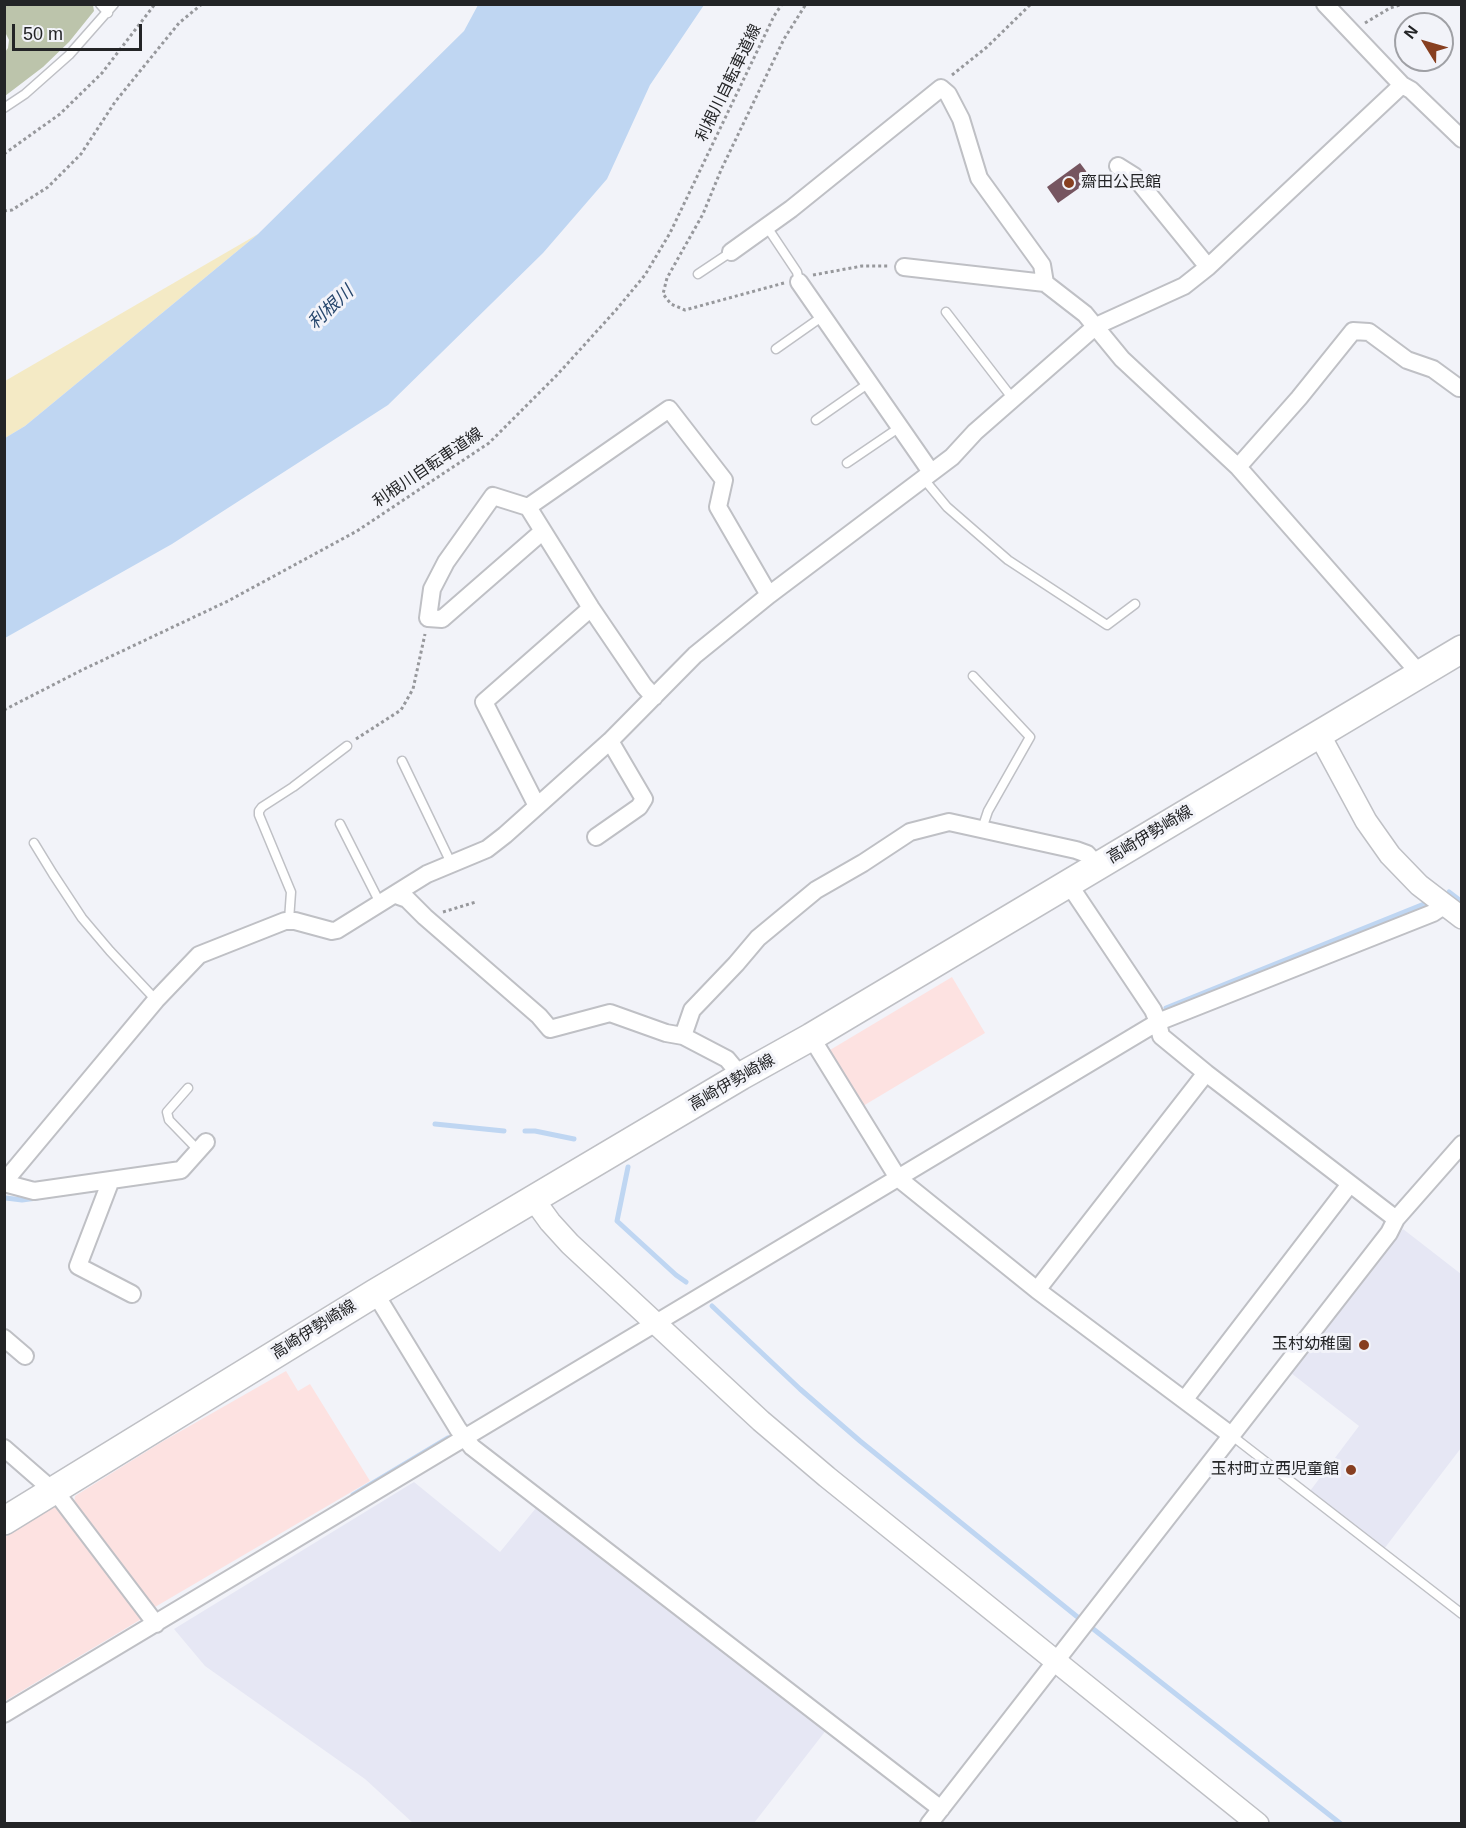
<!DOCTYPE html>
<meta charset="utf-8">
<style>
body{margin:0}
#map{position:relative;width:1466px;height:1828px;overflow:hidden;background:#f2f3f9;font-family:Arial,sans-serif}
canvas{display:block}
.frame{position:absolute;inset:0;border:6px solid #232426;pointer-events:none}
.north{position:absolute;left:1394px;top:12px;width:60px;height:60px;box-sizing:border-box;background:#f2f3f9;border:2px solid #9fa0a5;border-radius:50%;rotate:307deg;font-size:16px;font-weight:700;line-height:24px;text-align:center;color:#232426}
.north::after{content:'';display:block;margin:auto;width:21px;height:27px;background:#873f20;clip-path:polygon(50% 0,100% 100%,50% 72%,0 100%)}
.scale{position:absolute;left:12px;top:24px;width:130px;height:27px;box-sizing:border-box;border:3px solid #232426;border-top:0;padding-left:8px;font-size:18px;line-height:21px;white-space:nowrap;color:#232426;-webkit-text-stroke:4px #f2f3f9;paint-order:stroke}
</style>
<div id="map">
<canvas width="1466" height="1828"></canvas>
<div class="frame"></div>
<div class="north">N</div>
<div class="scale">50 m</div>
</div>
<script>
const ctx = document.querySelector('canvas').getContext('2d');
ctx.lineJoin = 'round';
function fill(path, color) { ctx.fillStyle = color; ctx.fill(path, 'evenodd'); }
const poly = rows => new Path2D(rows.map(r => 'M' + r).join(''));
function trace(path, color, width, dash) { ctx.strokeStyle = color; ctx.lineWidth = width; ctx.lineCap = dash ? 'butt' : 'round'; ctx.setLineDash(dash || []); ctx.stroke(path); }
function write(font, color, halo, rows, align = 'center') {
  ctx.font = font + ' Arial,"Noto Sans JP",sans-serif'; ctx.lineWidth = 6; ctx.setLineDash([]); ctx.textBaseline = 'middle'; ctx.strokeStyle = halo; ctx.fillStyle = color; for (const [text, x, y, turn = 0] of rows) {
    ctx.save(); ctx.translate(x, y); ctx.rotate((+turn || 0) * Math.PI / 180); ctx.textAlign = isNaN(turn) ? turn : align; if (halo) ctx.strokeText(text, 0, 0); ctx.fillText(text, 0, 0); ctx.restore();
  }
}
fill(poly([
 [952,977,985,1033,863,1106,830,1050],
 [286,1371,298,1391,310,1384,370,1481,155,1607,74,1505,75,1496,160,1443],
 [54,1506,144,1615,143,1618,5,1701,5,1537]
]), '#fde2e1');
fill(poly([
 [1403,1229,1461,1274,1461,1448,1384,1549,1310,1491,1359,1426,1291,1373],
 [414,1482,500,1552,536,1508,827,1729,754,1823,413,1823,365,1779,205,1666,174,1629]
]), '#e6e7f4');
fill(poly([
 [5,4,93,5,94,11,69,42,43,67,5,96,5,52,8,48,9,40,5,32]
]), '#bcc4ab');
fill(poly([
 [258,234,25,426,5,438,5,381]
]), '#f4eac5');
fill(poly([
 [478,5,704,5,650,85,607,179,543,253,388,405,172,544,5,638,5,438,25,426,258,234,464,31]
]), '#bfd6f2');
trace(poly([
 [1449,892,1462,902],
 [1166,1008,1429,902],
 [435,1124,504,1131],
 [525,1131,535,1131,574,1139],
 [628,1167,617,1221,676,1275,686,1282],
 [6,1198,22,1200,37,1198],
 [712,1306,800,1389,860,1441,1080,1619],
 [353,1495,448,1438],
 [1092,1628,1341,1824]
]), '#bfd6f2', 5);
fill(poly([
 [1080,163,1092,179,1058,203,1047,187]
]), '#765560');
const service = poly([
 [100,4,108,13],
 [4,108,25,94,69,55,114,4],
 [767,227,797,272,799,282],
 [698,274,731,252],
 [946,312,1013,399],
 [776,349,823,316],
 [816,420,869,383],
 [847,463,900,427],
 [923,478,947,507,1008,560,1107,625,1135,604],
 [973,676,1030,737,988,811,982,829],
 [402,761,452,865],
 [340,824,380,903],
 [34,843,53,874,82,918,110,951,156,1000],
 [289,920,291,892,259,815,259,811,262,807,293,787,347,746],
 [188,1088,167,1112,169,1120,199,1151],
 [1231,1435,1462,1614]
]);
const minor = poly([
 [1325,4,1402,85,1411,90,1462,139],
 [1118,166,1134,176,1208,267],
 [731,252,791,209,941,88,948,94,961,119,979,178,1042,265,1045,283,1085,314,1122,359,1238,467,1420,674],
 [904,267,1045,283],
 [799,282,931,472],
 [1238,467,1299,398,1353,331,1369,332,1407,360,1433,369,1459,388,1462,388],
 [528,507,493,496,446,562,432,589,428,618,442,619,543,531],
 [654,697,644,686,591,608,528,507,669,409,724,480,718,507,769,595],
 [537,806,484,702,591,608],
 [596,837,639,807,644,799,610,741],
 [1068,883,1153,1010,1158,1022,1161,1036,1206,1073,1396,1219],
 [396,895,407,899,425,917,539,1016,550,1029,610,1013,666,1033,683,1036,727,1059,741,1076],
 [683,1036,692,1010,736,964,758,938,816,890,863,863,910,832,949,822,1076,850,1087,854,1098,866],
 [811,1037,898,1178,1037,1290,1231,1435],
 [111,1180,78,1266,132,1294],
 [4,1182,156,1000,199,955,285,921,295,921,332,931,337,930,427,874,487,849,505,835,610,741,695,655,769,595,952,457,975,432,1096,326,1184,286,1208,267,1402,85],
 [4,1183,34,1191,181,1170,206,1142],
 [1037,1290,1206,1073],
 [375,1293,458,1429,472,1447,941,1809],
 [4,1338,25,1356],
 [1185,1399,1350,1184],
 [4,1448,58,1495,156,1624],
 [4,1714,1158,1022,1433,913,1445,905],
 [929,1824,1389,1233,1396,1219,1462,1144]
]);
const tertiary = poly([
 [1319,734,1366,821,1390,855,1419,885,1462,918],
 [534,1200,550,1222,570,1244,761,1421,827,1477,1258,1824]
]);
const primary = poly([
 [4,1521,375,1293,741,1076,811,1037,1462,649]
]);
trace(service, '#bfc0c5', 11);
trace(minor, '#bfc0c5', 20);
trace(tertiary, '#bfc0c5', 24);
trace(primary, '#bfc0c5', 30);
trace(poly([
 [1365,23,1390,8,1403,4],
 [952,75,987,47,1031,4],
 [4,154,60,114,102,73,155,4],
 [4,211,12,210,48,187,81,154,115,102,179,23,202,4],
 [813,275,862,266,889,266],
 [784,283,685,310,671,304,663,294,667,278,703,214,721,170,784,39,806,4],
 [4,710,82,670,228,601,357,531,489,443,557,375,616,310,645,275,670,233,774,16,782,4],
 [356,739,401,710,413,689,425,634],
 [443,912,476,902]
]), '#97989c', 3, [3, 3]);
trace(service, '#fff', 8);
trace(minor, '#fff', 16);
trace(tertiary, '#fff', 21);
trace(primary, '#fff', 27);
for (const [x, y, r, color] of [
 [1069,183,6,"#873f20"],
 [1364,1345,6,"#873f20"],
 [1351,1470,6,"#873f20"]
]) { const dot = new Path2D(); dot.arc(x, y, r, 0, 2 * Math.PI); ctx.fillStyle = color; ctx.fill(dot); trace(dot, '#f2f3f9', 2); }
write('16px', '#232426', '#f2f3f9', [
 ["利根川自転車道線",729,83,-64],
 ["利根川自転車道線",428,468,-34],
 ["高崎伊勢崎線",1150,835,-31],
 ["高崎伊勢崎線",732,1083,-30],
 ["高崎伊勢崎線",314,1330,-32]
]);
write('16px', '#232426', '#f2f3f9', [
 ["齋田公民館",1081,183,"left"],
 ["玉村幼稚園",1352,1345],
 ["玉村町立西児童館",1339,1470]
], 'right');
write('italic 18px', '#27476d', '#f2f3f9', [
 ["利根川",331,308,-43]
]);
</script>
